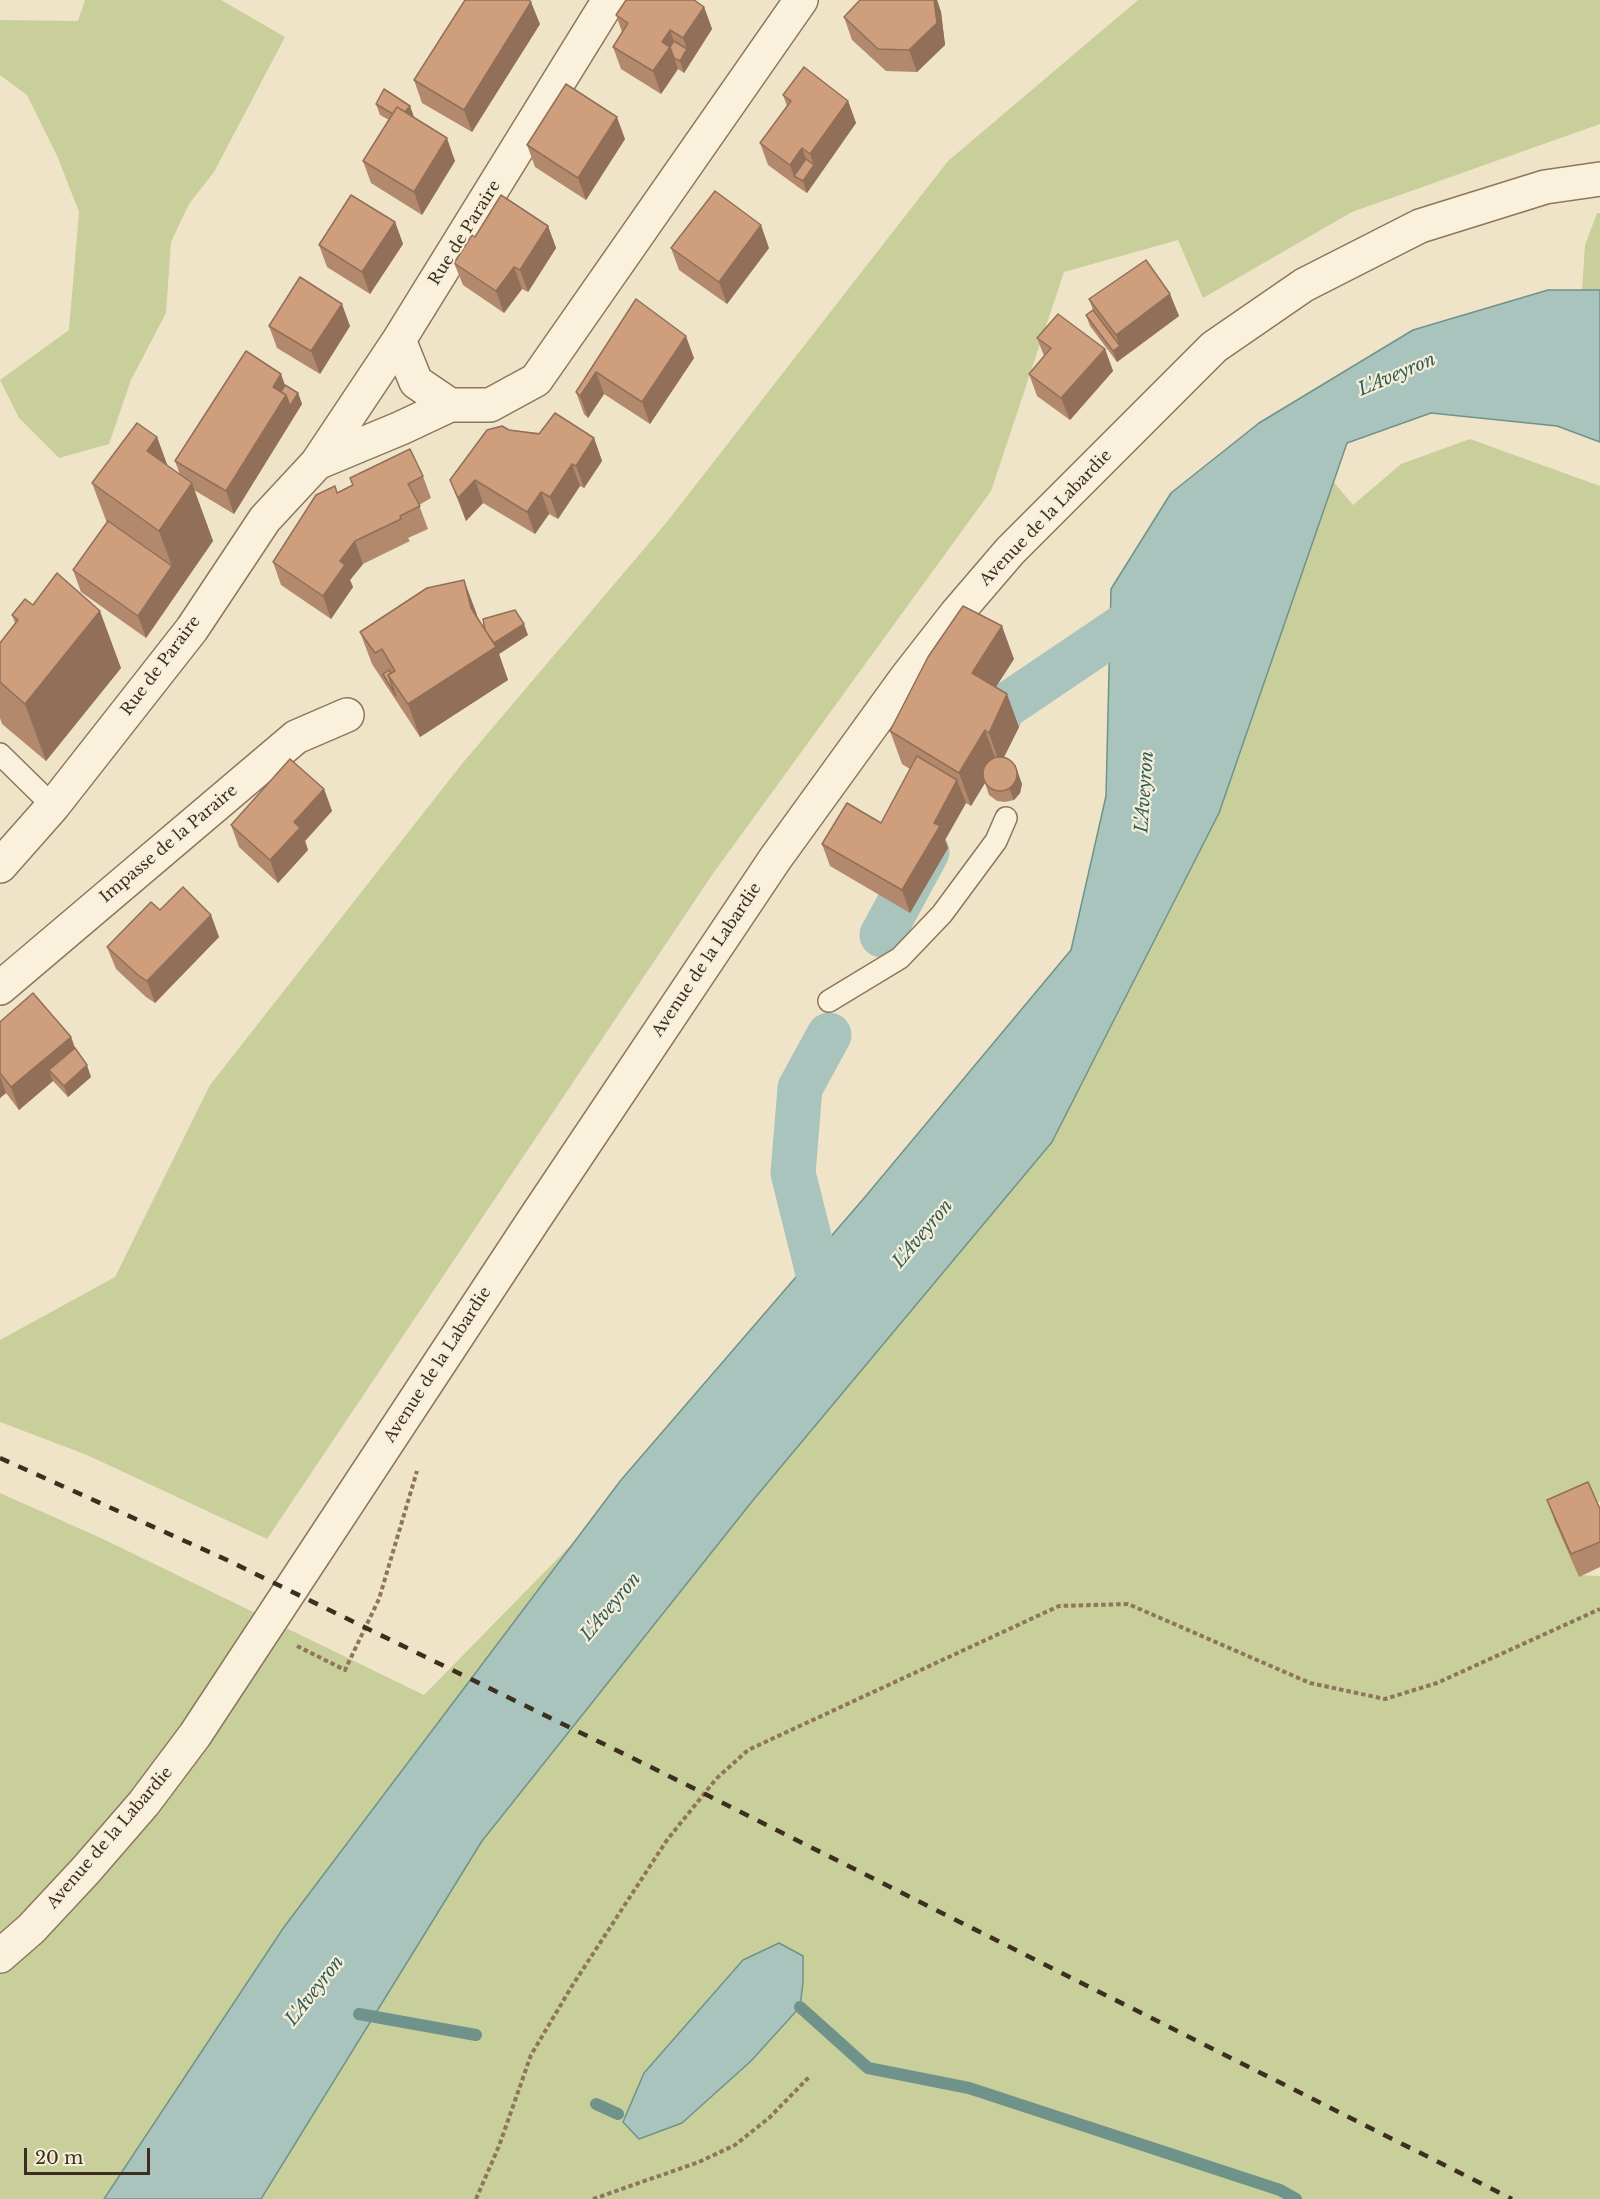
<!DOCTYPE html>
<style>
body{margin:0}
#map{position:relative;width:1600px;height:2199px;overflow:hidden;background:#f0e4c8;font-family:"Libre Baskerville",serif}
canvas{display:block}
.scale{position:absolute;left:24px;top:2148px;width:126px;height:27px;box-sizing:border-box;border:3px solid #3d2e20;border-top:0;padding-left:8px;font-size:18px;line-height:21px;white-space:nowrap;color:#3d2e20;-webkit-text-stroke:4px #f7eed8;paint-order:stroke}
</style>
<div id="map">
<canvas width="1600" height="2199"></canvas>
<div class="scale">20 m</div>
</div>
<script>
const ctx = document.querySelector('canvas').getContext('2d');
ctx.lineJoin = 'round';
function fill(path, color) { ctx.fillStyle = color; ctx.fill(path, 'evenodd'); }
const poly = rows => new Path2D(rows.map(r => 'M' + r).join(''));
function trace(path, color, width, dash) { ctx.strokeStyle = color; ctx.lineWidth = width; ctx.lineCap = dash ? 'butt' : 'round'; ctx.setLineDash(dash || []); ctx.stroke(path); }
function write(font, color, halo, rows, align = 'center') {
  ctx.font = font + ' "Libre Baskerville",serif'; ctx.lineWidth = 4.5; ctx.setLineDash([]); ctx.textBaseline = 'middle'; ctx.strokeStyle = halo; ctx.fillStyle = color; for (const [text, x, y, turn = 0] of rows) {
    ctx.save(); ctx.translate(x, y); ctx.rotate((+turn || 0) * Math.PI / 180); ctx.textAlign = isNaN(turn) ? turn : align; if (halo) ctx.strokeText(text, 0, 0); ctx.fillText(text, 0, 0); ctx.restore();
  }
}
fill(poly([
 [85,0,221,0,285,37,214,172,189,204,171,242,166,313,131,380,109,444,59,458,19,418,0,380,69,330,79,212,58,158,27,95,0,75,0,20,78,21],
 [1138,0,1600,0,1600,124,1352,212,1203,298,1178,240,1064,272,991,491,712,875,267,1539,87,1455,0,1422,0,1340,115,1277,210,1085,461,765,666,523,948,161],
 [1597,213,1600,213,1600,290,1582,290,1585,245],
 [1470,439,1600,486,1600,1501,1596,1504,1578,1575,1600,1576,1600,2199,0,2199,0,1493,103,1539,424,1695,663,1451,1141,955,1311,455,1353,505,1401,464]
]), '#c9cf9b');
const water = poly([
 [1548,290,1600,290,1600,442,1557,426,1431,413,1347,443,1219,813,1052,1142,754,1499,482,1841,261,2199,104,2199,284,1927,621,1480,865,1197,1071,950,1106,796,1111,589,1171,493,1259,423,1413,330,1548,290],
 [779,1943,803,1956,803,1982,800,2007,751,2061,682,2123,639,2139,623,2122,644,2073,743,1960,779,1943]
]);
fill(water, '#a9c4bc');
trace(water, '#6f938a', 1.5);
trace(poly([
 [800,2007,868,2068,969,2088,1280,2190,1296,2199],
 [359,2014,476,2035],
 [596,2104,618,2114]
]), '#6f938a', 12);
trace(poly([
 [979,754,1004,707,1161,601],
 [882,935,927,852],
 [829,1317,793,1173,800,1088,829,1035]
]), '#a9c4bc', 45);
const service = poly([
 [0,754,53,806],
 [829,1001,900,958,942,914,996,841,1006,818]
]);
const minor = poly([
 [399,340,416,382,450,405,490,405,536,380,801,0],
 [450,405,401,428,317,463,399,340,609,0],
 [0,866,53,806,192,629,265,519,317,463],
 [0,988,296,737,347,715]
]);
const tertiary = poly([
 [0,1956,31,1929,86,1870,144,1803,195,1735,533,1221,775,859,906,678,956,614,1010,551,1214,347,1304,285,1420,226,1545,187,1600,179]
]);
trace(service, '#8d765c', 24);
trace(minor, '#8d765c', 36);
trace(tertiary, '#8d765c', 36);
trace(poly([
 [297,1646,345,1670,379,1599,417,1471],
 [476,2199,499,2146,531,2055,572,1986,667,1840,716,1779,748,1750,1059,1606,1128,1604,1310,1683,1385,1699,1437,1683,1600,1609],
 [593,2199,699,2162,735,2145,769,2118,810,2076]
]), '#8d765c', 4, [4.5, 3]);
trace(service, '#faf1dc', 21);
trace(minor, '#faf1dc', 33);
trace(tertiary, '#faf1dc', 33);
trace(poly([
 [0,1458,227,1560,661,1772,1512,2199]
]), '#3d2e20', 4.5, [10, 10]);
fill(poly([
 [934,0,937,0,941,12,945,45,917,72,886,71,852,40,844,17],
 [704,7,712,29,684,73,678,69,661,94,621,69,613,47,622,32,616,15],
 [540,24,472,132,422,103,414,80],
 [783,95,848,101,856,123,807,193,798,187,768,165,760,143,787,106],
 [376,104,410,106,414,118,455,161,422,215,371,183,363,161,389,120,380,115],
 [625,139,586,200,535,167,527,145],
 [395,222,403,244,370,294,327,267,319,245],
 [548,226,556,248,528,292,522,289,504,313,463,285,454,263,475,237],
 [671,248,769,248,727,304,679,270],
 [1170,294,1179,316,1117,362,1090,326,1086,315,1093,310,1089,299],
 [636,299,694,358,650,424,604,394,588,418,584,414,576,392],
 [269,326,350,326,320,374,277,348],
 [1037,338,1105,349,1113,371,1070,420,1037,396,1029,374,1044,356],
 [285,385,298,393,302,404,234,514,194,490,213,541,146,638,81,592,73,570,107,523,92,483,157,437,167,465,180,475,175,461],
 [509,430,594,438,602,461,584,488,580,486,558,519,549,514,535,534,483,503,466,521,450,480],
 [423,476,431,498,419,505,428,529,408,538,410,541,363,564,350,580,353,587,331,619,281,585,273,562,337,493,353,485,350,478],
 [476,612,478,618,485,630,528,635,499,654,508,680,420,737,372,664,360,632],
 [12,615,121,668,46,761,2,724,0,718,0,643,15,623],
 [1014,659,996,687,1019,727,1004,757,1022,784,1020,793,1014,800,1005,802,997,801,989,795,985,783,971,806,966,803,945,840,948,848,910,913,830,866,822,844,881,823,910,769,902,764,890,731],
 [324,789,332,811,305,841,308,850,278,883,239,847,231,825],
 [160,910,211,915,219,937,155,1003,146,997,116,969,107,947],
 [0,1022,71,1037,75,1048,91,1077,68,1097,53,1081,19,1110,6,1093,0,1098],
 [1547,1500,1600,1509,1600,1567,1579,1577,1555,1522]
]), '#b2896c');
fill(poly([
 [934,0,937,0,941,12,945,45,917,72,909,50],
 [531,2,540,24,472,132,464,110],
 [704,7,712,29,684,73,680,61,687,49,683,38],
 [670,30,678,52,674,58,678,69,661,94,653,71,662,42],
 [848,101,856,123,807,193,803,181,814,165,810,154],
 [410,106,414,117,405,130,401,118],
 [617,117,625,139,586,200,578,178],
 [447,138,455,161,422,215,414,192],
 [802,148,810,170,794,176,790,165],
 [395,222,403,244,370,294,362,272],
 [761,225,769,248,727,304,719,282],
 [548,226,556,248,528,292,520,270],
 [514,267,522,289,504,313,496,291],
 [1170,294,1179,316,1117,362,1113,351,1120,346,1116,335],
 [342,304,350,326,320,374,311,351],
 [686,336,694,358,650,424,642,402],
 [1105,349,1113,371,1070,420,1061,398],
 [596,372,604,394,588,418,580,396],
 [281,374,289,396,298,393,302,404,234,514,226,491,273,387],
 [157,437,178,494,147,451],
 [594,438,602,461,584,488,576,466],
 [572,464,580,486,558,519,550,497],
 [475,480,483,503,466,521,458,498],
 [192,483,213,541,146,638,138,616,172,566,159,531],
 [541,492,549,514,535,534,527,512],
 [355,541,363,564,350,580,353,587,331,619,323,596,340,561],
 [464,580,476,612,482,640,471,608],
 [100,611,121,668,46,761,25,704],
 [524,624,528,635,499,654,508,680,420,737,408,704,493,644],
 [1002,626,1014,659,984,705,972,673],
 [1007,694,1019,727,1000,765,989,733],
 [985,730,997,763,971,806,959,773],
 [1015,764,1022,784,1020,793,1014,800,1009,788],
 [957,780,966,803,945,840,948,848,910,913,902,890,934,823],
 [324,789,332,811,305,841,308,850,278,883,270,860,294,822],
 [211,915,219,937,155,1003,147,981],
 [71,1037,79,1060,49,1070,53,1081,19,1110,11,1087],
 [87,1065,91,1077,68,1097,64,1086],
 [0,1076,6,1093,0,1098]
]), '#916f58');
const building = poly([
 [465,0,529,0,531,2,464,110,414,80,465,0],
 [626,0,694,0,704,7,683,38,670,30,662,42,670,47,653,71,613,47,628,23,616,15,626,0],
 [860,0,934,0,937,23,909,50,878,49,844,17,860,0],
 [674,41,687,49,680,61,674,58,670,47,674,41],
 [804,67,848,101,810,154,802,148,790,165,760,143,791,101,783,95,804,67],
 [566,84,617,117,578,178,527,145,566,84],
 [384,89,410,106,405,112,397,107,393,114,376,104,384,89],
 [397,107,447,138,414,192,363,161,397,107],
 [806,159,814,165,803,181,794,176,806,159],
 [715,191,761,225,719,282,671,248,715,191],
 [351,195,395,222,362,272,319,245,351,195],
 [501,195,548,226,520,270,514,267,496,291,454,263,472,235,475,237,501,195],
 [1146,260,1170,294,1116,335,1089,299,1146,260],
 [300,277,342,304,311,351,269,326,300,277],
 [636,299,686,336,642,402,596,372,580,396,576,392,636,299],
 [1093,310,1120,346,1113,351,1086,315,1093,310],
 [1058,314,1105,349,1061,398,1029,374,1051,348,1037,338,1058,314],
 [246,351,281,374,273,387,286,395,226,491,175,461,246,351],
 [285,385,298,393,290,406,286,395,281,392,285,385],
 [555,413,594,438,576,466,572,464,550,497,541,492,527,512,475,480,458,498,450,480,487,430,502,426,509,430,539,434,555,413],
 [137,423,157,437,147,451,192,483,159,531,92,483,137,423],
 [410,449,423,476,408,484,420,506,400,516,401,519,355,541,340,561,345,565,323,596,273,562,316,495,335,486,337,493,353,485,350,478,410,449],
 [108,521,172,566,138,616,73,570,108,521],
 [57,573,100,611,25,704,0,682,0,643,18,620,12,615,25,599,33,605,57,573],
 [464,580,471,608,496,647,408,704,388,675,395,671,382,649,375,653,360,632,427,588,464,580],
 [963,606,1002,626,972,673,1007,694,989,733,985,730,959,773,890,731,928,657,963,606],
 [515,610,524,624,494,643,485,630,483,619,515,610],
 [389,670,391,673,388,675,396,696,383,674,389,670],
 [917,756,957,780,934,823,940,826,902,890,822,844,847,803,881,823,917,756],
 '983 774a17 17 0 1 1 34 0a17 17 0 1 1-34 0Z',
 [290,759,324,789,294,822,300,828,270,860,231,825,290,759],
 [183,887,211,915,147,981,138,975,107,947,151,902,160,910,183,887],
 [33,993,71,1037,11,1087,0,1073,0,1022,33,993],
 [75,1048,87,1065,64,1086,49,1070,75,1048],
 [1588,1482,1600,1509,1600,1542,1571,1554,1547,1500,1588,1482]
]);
fill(building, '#cf9f7d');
trace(building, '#916f58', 1.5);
write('16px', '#3d2e20', '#f7eed8', [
 ["Rue de Paraire",465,233,-58],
 ["Avenue de la Labardie",1046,518,-46],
 ["Rue de Paraire",161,666,-53],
 ["Impasse de la Paraire",169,844,-40],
 ["Avenue de la Labardie",707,960,-56],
 ["Avenue de la Labardie",438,1365,-57],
 ["Avenue de la Labardie",110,1838,-49]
]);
write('italic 18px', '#2f5d5a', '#f7eed8', [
 ["L'Aveyron",1397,375,-23],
 ["L'Aveyron",1145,792,-86],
 ["L'Aveyron",923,1234,-50],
 ["L'Aveyron",611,1607,-50],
 ["L'Aveyron",315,1991,-52]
]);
</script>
